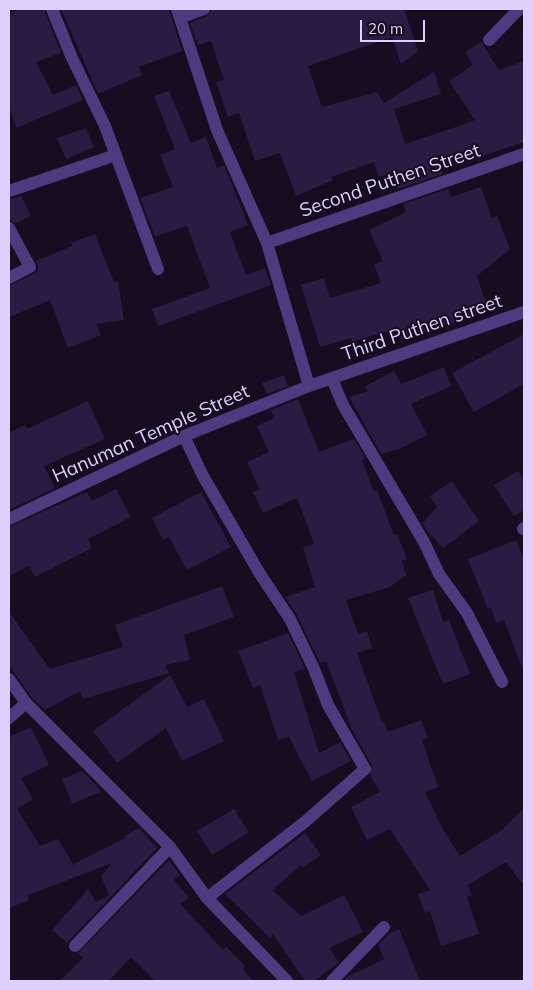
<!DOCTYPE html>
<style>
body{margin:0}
#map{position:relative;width:533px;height:990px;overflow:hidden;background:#150e21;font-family:Mulish,sans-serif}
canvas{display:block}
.frame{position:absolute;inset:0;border:10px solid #ded0fd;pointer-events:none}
.scale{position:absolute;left:360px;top:20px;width:65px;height:22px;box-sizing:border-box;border:2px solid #ded0fd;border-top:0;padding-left:6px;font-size:15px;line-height:18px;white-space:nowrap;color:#ded0fd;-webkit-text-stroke:4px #150e21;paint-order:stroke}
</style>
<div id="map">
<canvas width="533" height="990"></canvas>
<div class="frame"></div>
<div class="scale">20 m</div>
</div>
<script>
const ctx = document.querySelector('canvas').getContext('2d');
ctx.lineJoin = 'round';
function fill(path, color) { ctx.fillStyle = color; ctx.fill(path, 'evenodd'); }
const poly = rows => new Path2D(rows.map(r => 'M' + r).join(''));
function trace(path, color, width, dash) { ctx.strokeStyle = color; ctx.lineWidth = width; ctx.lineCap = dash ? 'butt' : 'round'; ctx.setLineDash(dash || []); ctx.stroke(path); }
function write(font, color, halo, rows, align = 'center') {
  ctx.font = font + ' Mulish,sans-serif'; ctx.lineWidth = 4; ctx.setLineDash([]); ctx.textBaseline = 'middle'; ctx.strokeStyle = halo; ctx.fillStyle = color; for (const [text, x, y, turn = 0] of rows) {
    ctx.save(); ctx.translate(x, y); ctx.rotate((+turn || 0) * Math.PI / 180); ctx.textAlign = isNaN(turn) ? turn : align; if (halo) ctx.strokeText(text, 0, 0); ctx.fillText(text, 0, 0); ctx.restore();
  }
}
fill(poly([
 [18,9,44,9,61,53,36,62,53,95,76,85,83,100,16,128,9,106,9,15],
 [61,9,169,9,182,51,139,67,142,75,98,94],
 [212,9,404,9,418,51,401,64,392,37,308,66,322,107,377,92,384,103,434,72,441,94,394,109,405,144,465,124,475,120,449,81,473,65,465,52,481,42,499,70,524,61,524,142,476,158,474,152,439,163,443,174,398,189,392,173,379,177,374,162,331,177,333,180,296,196,280,153,255,161,239,113,228,117,216,82,224,80,211,41,198,45,190,23,207,16],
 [169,91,191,143,206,137,217,168,224,165,232,184,248,225,230,232,246,275,265,268,271,285,158,326,152,309,210,288,187,226,155,236,140,198,173,187,160,155,175,149,154,96],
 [86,128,94,147,66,159,57,138],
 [481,187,492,218,497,216,510,249,477,276,488,311,402,340,398,328,352,342,351,338,320,347,301,285,324,278,330,298,381,283,374,264,383,261,369,230,406,212,403,204,448,189,451,197],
 [21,196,31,216,16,223,9,220,9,199],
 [95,234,114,282,118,281,124,320,96,324,101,335,68,348,50,300,9,317,9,286,37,272,38,267,36,261,72,246,71,243],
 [524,334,524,384,474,412,452,373],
 [444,367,451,386,411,404,427,435,399,449,381,454,349,397,368,391,365,386,394,371,401,384],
 [284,375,288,386,267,394,262,383],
 [298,399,319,452,354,439,366,459,362,460,374,492,377,490,394,535,397,534,407,559,402,561,406,575,390,587,346,600,358,634,367,631,372,648,357,653,382,722,384,722,388,732,421,720,428,738,422,740,438,787,425,792,443,830,460,856,502,830,524,808,524,886,506,862,468,885,472,896,467,897,479,934,441,946,430,911,425,913,418,894,430,890,390,829,367,840,351,807,380,792,370,775,372,765,352,730,326,661,320,663,297,615,285,597,315,587,303,547,314,544,297,498,263,513,253,492,260,490,247,462,269,452,257,426,274,418,271,410],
 [88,401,105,439,44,466,55,488,9,510,9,433,25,425,27,429],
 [518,471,524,481,524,510,514,516,494,485],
 [452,481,479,521,443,548,428,532,422,523,437,507,430,496],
 [116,489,131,517,88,539,92,548,35,577,29,566,9,576,9,527,87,492,92,501],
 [201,492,231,547,187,570,169,537,163,540,152,518],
 [516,540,524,560,523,670,504,620,496,623,491,607,488,609,468,559],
 [222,586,234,617,184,635,190,660,165,665,169,673,83,699,80,691,45,710,32,698,9,665,9,612,50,669,123,647,115,625],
 [433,590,443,622,449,620,470,674,443,684,408,598],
 [288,633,305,669,294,672,319,753,340,742,351,761,312,781,289,737,278,740,260,685,253,688,238,651],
 [170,675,187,707,204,699,224,741,182,761,166,728,117,763,93,731],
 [31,727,49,765,21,778,33,799,17,809,40,846,58,839,76,869,74,864,125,838,124,836,139,828,157,848,67,943,52,930,88,889,96,902,109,895,101,876,112,863,28,895,29,900,9,908,9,737],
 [82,771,98,787,100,792,72,804,62,779],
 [234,809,249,832,212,855,197,831],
 [305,833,321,855,302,868,301,865,272,890,301,916,344,895,363,932,329,948,339,962,315,981,305,981,273,934,270,938,225,894],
 [169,860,180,875,174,880,189,898,180,904,223,950,226,947,245,966,243,969,253,981,155,981,131,957,109,981,60,981,83,958,78,953],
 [399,929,420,981,343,981,347,977,384,959,378,945,390,933]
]), '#2a1b42');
trace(poly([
 [52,9,72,58,105,126,158,269],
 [177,9,217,130,267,243,309,386,524,312],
 [180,18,204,9],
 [489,40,519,9],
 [9,191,116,155],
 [9,228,30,267,9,278],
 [267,243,524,154],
 [332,379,343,405,424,542,439,574,467,613,502,682],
 [184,436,203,476,260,574,290,619,314,669,328,705,365,769,306,821,207,898],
 [9,519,184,436,309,386],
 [523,529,524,528],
 [9,679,26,703,170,847,207,898,287,981],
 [9,718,26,703],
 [75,946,170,847],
 [332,981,384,927]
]), '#4b3b7f', 12);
write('19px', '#ded0fd', '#150e21', [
 ["Second Puthen Street",390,181,-19],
 ["Third Puthen street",422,328,-19],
 ["Hanuman Temple Street",151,434,-24]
]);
</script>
